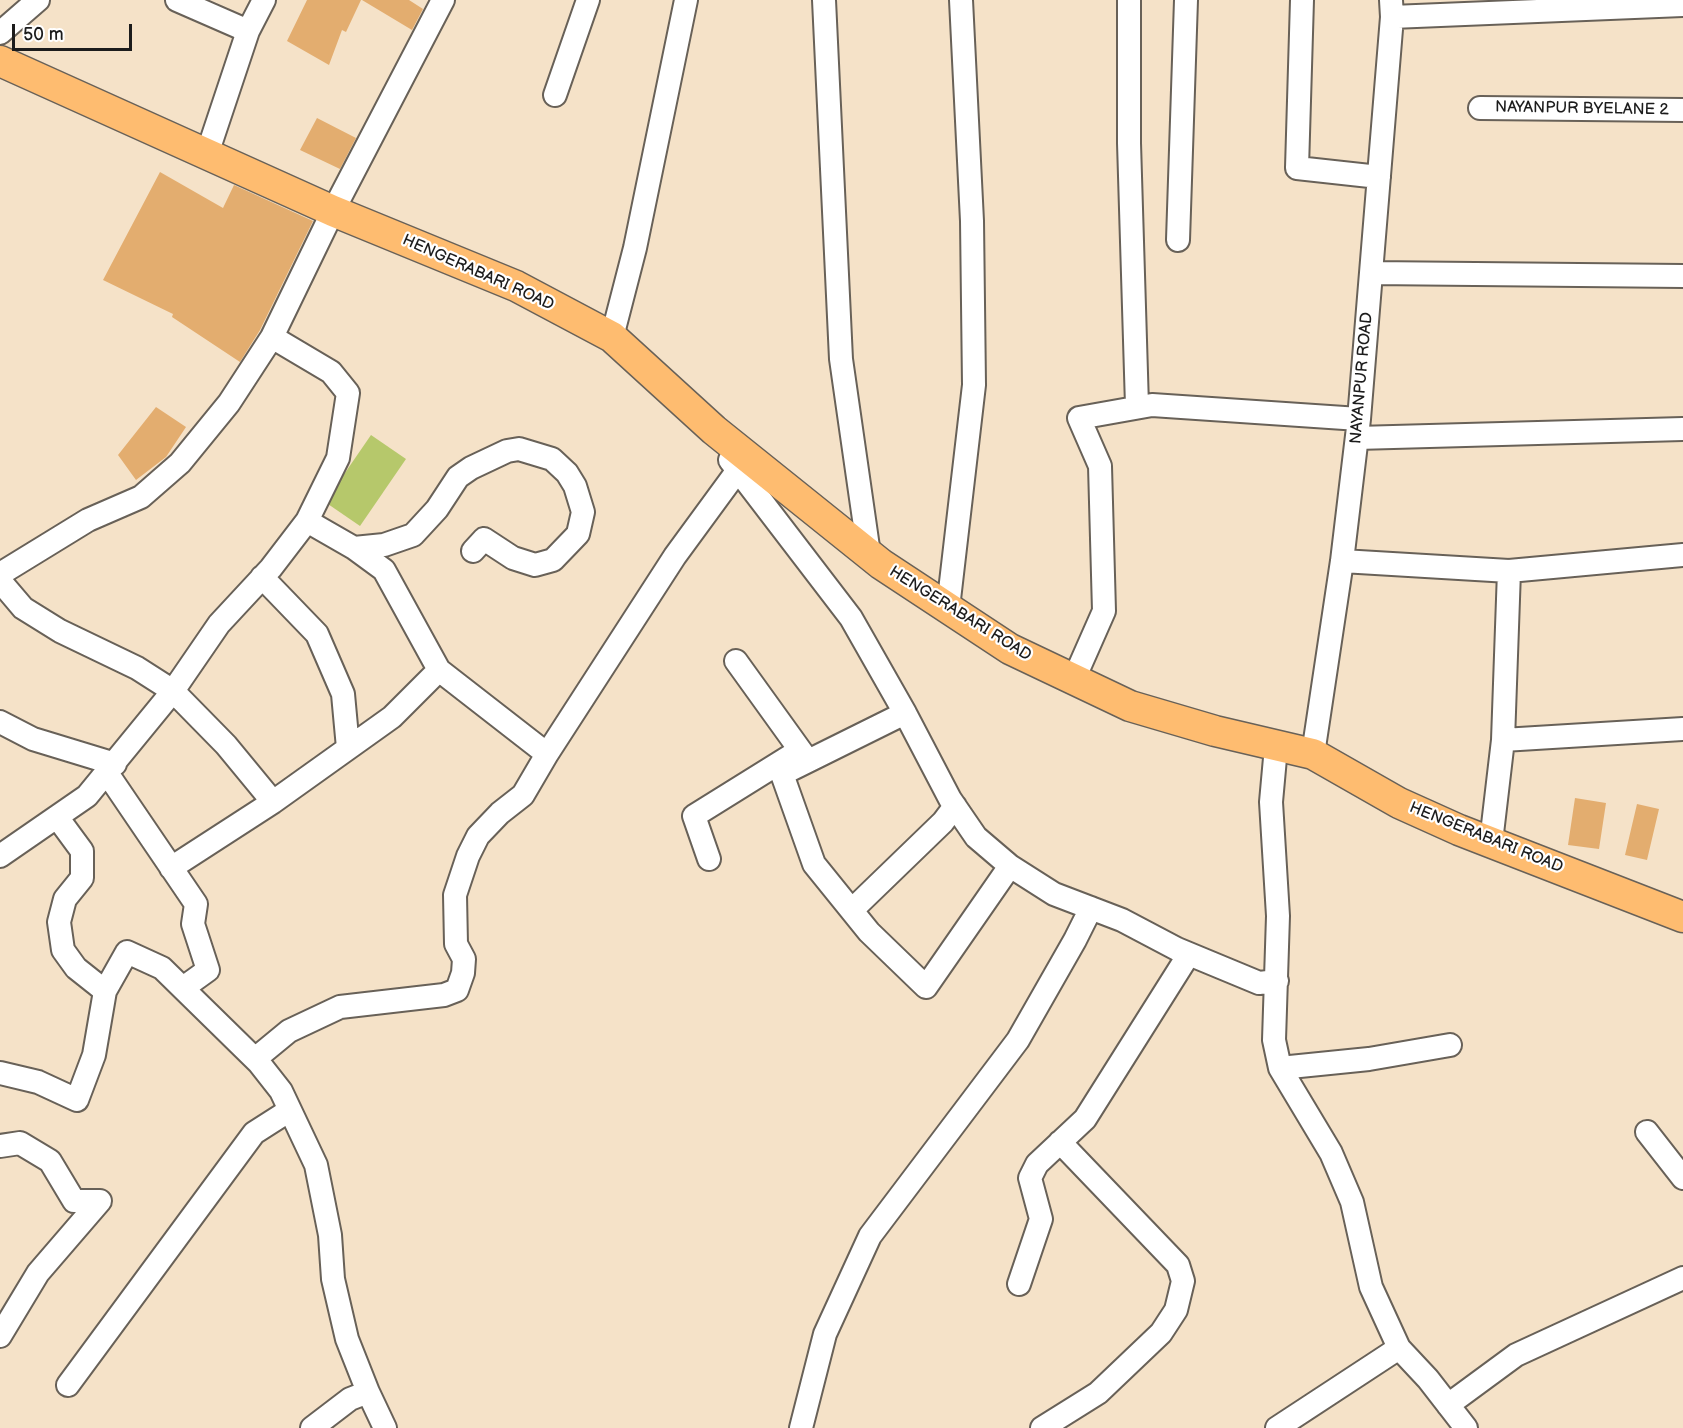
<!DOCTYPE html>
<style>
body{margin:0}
#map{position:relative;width:1683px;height:1428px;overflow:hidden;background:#f5e2c8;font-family:"Balsamiq Sans",sans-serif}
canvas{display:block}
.scale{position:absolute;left:12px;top:24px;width:120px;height:27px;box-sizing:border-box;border:3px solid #1c1c1c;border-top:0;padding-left:8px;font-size:18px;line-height:21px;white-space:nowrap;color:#1c1c1c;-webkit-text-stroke:4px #fff;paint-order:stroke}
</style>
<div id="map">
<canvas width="1683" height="1428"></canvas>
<div class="scale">50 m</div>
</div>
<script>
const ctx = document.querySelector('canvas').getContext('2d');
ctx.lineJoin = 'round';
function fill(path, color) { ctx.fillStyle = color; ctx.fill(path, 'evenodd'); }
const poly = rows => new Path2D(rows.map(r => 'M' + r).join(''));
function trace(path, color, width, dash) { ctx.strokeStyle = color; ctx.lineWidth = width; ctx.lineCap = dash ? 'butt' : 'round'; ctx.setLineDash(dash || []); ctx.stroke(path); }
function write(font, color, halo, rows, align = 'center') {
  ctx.font = font + ' "Balsamiq Sans",sans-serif'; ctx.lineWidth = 4.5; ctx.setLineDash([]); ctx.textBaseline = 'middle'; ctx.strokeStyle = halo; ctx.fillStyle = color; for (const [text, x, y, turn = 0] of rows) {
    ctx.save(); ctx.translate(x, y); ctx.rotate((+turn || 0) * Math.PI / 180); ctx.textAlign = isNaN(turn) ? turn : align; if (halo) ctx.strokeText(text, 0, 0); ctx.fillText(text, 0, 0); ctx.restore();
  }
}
fill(poly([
 [371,435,406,459,360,526,325,502]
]), '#b6c86b');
fill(poly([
 [307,0,361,0,346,32,342,30,329,65,287,41],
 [362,0,409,0,423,9,412,30],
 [317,118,356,138,340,169,300,150],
 [160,172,223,208,234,185,313,221,260,330,240,362,172,317,173,314,103,280],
 [156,407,186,427,166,457,136,480,118,455],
 [1575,798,1606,803,1599,849,1568,845],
 [1637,804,1659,809,1647,860,1625,855]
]), '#e3ad6f');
const minor = poly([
 [177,0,248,31],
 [824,0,841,359,869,554],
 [1129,0,1129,143,1137,406],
 [1302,0,1297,168,1379,177],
 [1392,17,1683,5],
 [0,33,38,0],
 [555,95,588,0],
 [1480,108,1683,110],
 [207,154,248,31,264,0],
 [1178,240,1186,0],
 [1371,273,1683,276],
 [612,337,635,248,686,0],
 [1357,438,1683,429],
 [730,460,851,618,905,713,950,799,976,837,1010,866,1054,894,1122,920,1177,949,1259,983,1277,981],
 [354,548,384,545,413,535,437,509,458,477,471,468,507,451,519,449,552,459,567,473,575,486,583,512,578,534,553,560,535,565,513,558,484,539,473,551],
 [1342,561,1509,571,1503,740,1683,729],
 [1509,571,1683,555],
 [0,574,88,520,141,497,180,463,229,403,272,337,333,211,443,0],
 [262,577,317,634,343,694,348,748],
 [0,581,23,608,60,631,137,668,173,691,226,745,273,802],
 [948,608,974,385,972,221,961,0],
 [736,661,808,761],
 [439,670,547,754],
 [1074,679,1104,611,1100,466,1079,418,1152,405,1359,419],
 [905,713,782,774,814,864,869,932,926,987,1010,866],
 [0,722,33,739,115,764],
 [1276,747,1271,802,1278,916,1274,1040,1280,1068,1331,1153,1352,1202,1371,1287,1399,1348,1428,1379,1466,1428],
 [1313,754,1342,561,1359,419,1392,17,1391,0],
 [107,773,196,904,193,924,208,970,183,988],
 [57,817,82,851,82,878,65,899,59,922,63,950,76,968,105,991],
 [1491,842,1503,740],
 [0,856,87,796,173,691,219,624,271,568,307,521,338,458,348,393,331,372,272,337],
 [709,859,694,816,792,755],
 [171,868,273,802,392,717,439,670,384,570,354,548,307,521],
 [852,910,943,822,955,806],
 [255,1059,289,1031,340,1007,444,995,457,990,463,973,464,959,456,944,455,895,468,856,478,836,500,813,523,795,547,754,675,556,738,470],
 [1280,1068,1369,1059,1450,1045],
 [0,1073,38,1082,77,1100,94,1055,105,991,127,952,162,968,259,1063,281,1091,316,1165,330,1235,333,1279,347,1339,368,1392],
 [1647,1132,1683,1178],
 [0,1146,20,1143,50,1161,74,1201,100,1201,38,1273,0,1336],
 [1019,1284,1041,1219,1030,1178,1037,1164,1085,1119,1189,954],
 [68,1385,254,1133,290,1110],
 [1448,1405,1516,1355,1683,1278],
 [312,1428,350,1399,368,1392,385,1428],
 [801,1428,825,1334,870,1236,1018,1040,1075,940,1091,908],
 [1042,1428,1098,1393,1161,1333,1176,1310,1183,1281,1178,1265,1060,1142],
 [1277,1428,1399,1348]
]);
const major = poly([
 [0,61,333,211,516,286,612,337,714,430,881,564,1010,649,1130,706,1215,731,1313,754,1399,803,1459,830,1683,917]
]);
trace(minor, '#686158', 26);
trace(major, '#686158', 33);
trace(minor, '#fff', 22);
trace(major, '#febc70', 30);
write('16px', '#1c1c1c', '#fff', [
 ["NAYANPUR BYELANE 2",1582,109,1],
 ["HENGERABARI ROAD",478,273,24],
 ["NAYANPUR ROAD",1362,378,-85],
 ["HENGERABARI ROAD",960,614,32],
 ["HENGERABARI ROAD",1486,838,22]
]);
</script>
